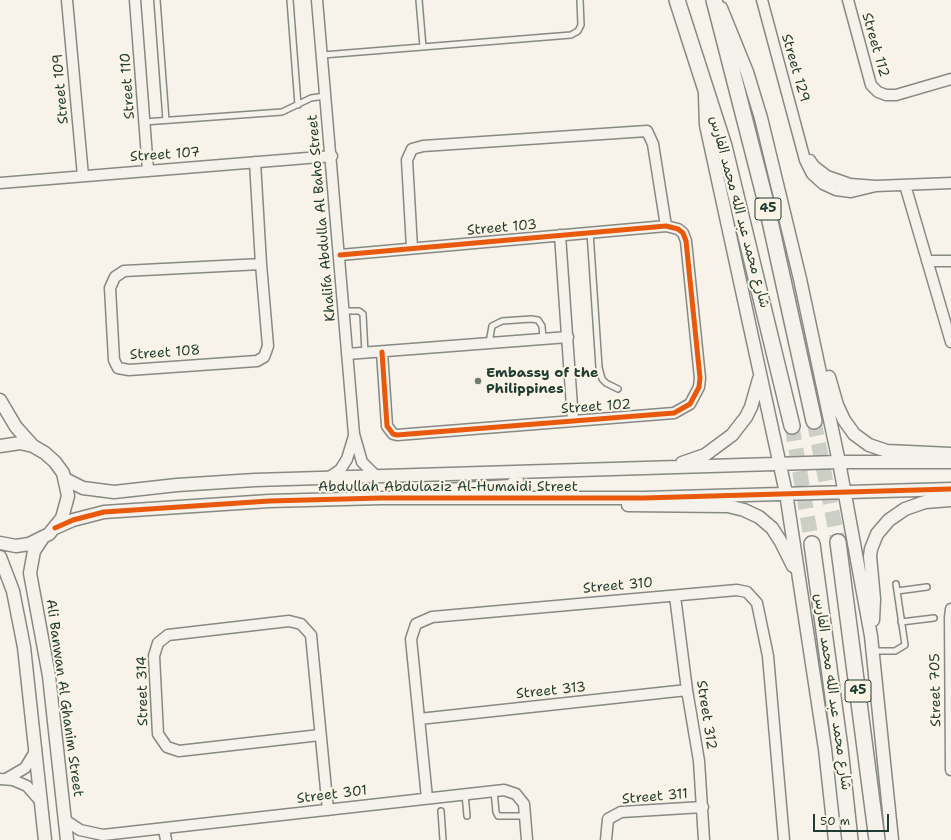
<!DOCTYPE html>
<meta charset="utf-8">
<style>
body{margin:0}
#map{position:relative;width:951px;height:840px;overflow:hidden;background:#f7f3ea;font-family:"Shantell Sans",sans-serif}
canvas{display:block}
.scale{position:absolute;left:813px;top:814px;width:76px;height:18px;box-sizing:border-box;border:2px solid #1f3d34;border-top:0;padding-left:5px;font-size:12px;line-height:14px;white-space:nowrap;color:#1f3d34;-webkit-text-stroke:3px #fcf5e5;paint-order:stroke}
</style>
<div id="map">
<canvas width="951" height="840"></canvas>
<div class="scale">50 m</div>
</div>
<script>
const ctx = document.querySelector('canvas').getContext('2d');
ctx.lineJoin = 'round';
const poly = rows => new Path2D(rows.map(r => 'M' + r).join(''));
function trace(path, color, width, dash) { ctx.strokeStyle = color; ctx.lineWidth = width; ctx.lineCap = dash ? 'butt' : 'round'; ctx.setLineDash(dash || []); ctx.stroke(path); }
function write(font, color, halo, rows, align = 'center') {
  ctx.font = font + ' "Shantell Sans","Playpen Sans Arabic",sans-serif'; ctx.lineWidth = 4; ctx.setLineDash([]); ctx.textBaseline = 'middle'; ctx.strokeStyle = halo; ctx.fillStyle = color; for (const [text, x, y, turn = 0] of rows) {
    ctx.save(); ctx.translate(x, y); ctx.rotate((+turn || 0) * Math.PI / 180); ctx.textAlign = isNaN(turn) ? turn : align; if (halo) ctx.strokeText(text, 0, 0); ctx.fillText(text, 0, 0); ctx.restore();
  }
}
trace(poly([
 [814,421,838,542],
 [792,426,812,544]
]), '#cccfc6', 15, [15, 8]);
const service = poly([
 [157,0,166,120],
 [290,0,298,105],
 [419,0,423,47],
 [323,55,571,35,578,31,581,25,580,0],
 [144,122,282,112,311,98,325,96],
 [590,232,599,367,602,379,606,383,618,389],
 [344,311,359,311,363,314,365,353],
 [489,343,492,326,502,321,531,319,538,320,542,326,543,339],
 [897,591,927,587],
 [901,622,934,618],
 [873,651,895,651,905,645,896,584],
 [494,791,496,812,498,816,525,816],
 [465,794,467,816],
 [441,811,443,840]
]);
const minor = poly([
 [67,0,83,176],
 [135,0,148,170],
 [317,0,354,434,362,462,377,477],
 [762,0,805,160,812,174,823,184,836,190,851,192,876,186],
 [848,0,871,85,878,92,886,95,896,95,951,79],
 [810,160,814,166,827,176,850,184,876,186,951,183],
 [255,162,261,264,124,271,115,277,110,288,114,360,118,368,129,370,257,361,264,357,268,346,261,264],
 [0,183,332,156],
 [905,185,951,342],
 [560,235,573,421],
 [412,248,407,160,412,149,423,146,647,131,653,144,666,226],
 [340,255,666,226,678,229,683,233,686,241,700,378,699,387,690,404,674,413,397,435,393,434,387,426,382,352],
 [927,261,951,261],
 [347,354,568,337],
 [328,478,340,470,347,459,354,436],
 [675,596,687,690,699,761,704,840],
 [951,609,950,617,951,770],
 [419,719,687,690],
 [320,735,179,751,167,747,158,734,154,656,158,643,168,635,289,621,301,624,311,635,328,810],
 [0,779,13,780,27,786,41,802],
 [6,779,25,768,36,750],
 [427,798,411,639,416,624,432,617,737,590,747,592,757,603,768,656,784,840],
 [65,820,80,830,103,835,504,790,516,794,524,804,527,840],
 [164,829,166,840],
 [606,840,608,819,621,812,703,807]
]);
const tertiary = poly([
 [721,8,747,72,761,118,800,279,839,462,871,636,892,840],
 [705,95,706,125,786,493,825,749,835,840],
 [829,377,837,405,844,420,854,434,869,445,887,451,951,454],
 [0,400,16,427,33,446],
 [0,446,20,443,33,446,45,453,55,462,63,473,68,496,62,518,49,534,29,544,16,546,0,543],
 [682,463,705,455,732,435,746,417,751,407,759,379],
 [65,479,83,488,114,492,177,485,255,480,839,462,951,462],
 [430,491,510,486,517,481,516,473],
 [628,505,728,506,744,510,759,517,772,528,781,542,793,566],
 [55,528,73,520,104,512,269,501,381,498,644,498,951,489],
 [42,539,34,551,30,573,49,676,67,840],
 [0,557,13,591,24,647,45,840],
 [873,620,874,599,870,556,871,549,877,534,889,520,905,509,925,502,951,500]
]);
const primary = poly([
 [677,0,724,146,792,426],
 [714,0,766,203,814,421],
 [838,542,877,840],
 [812,544,840,748,850,840]
]);
trace(service, '#868984', 8);
trace(minor, '#868984', 13);
trace(tertiary, '#868984', 15);
trace(primary, '#868984', 18);
trace(service, '#f5f2ec', 5);
trace(minor, '#f5f2ec', 10);
trace(tertiary, '#f5f2ec', 12);
trace(primary, '#f5f2ec', 15);
trace(poly([
 [340,255,666,226,678,229,683,233,686,241,700,378,699,387,690,404,674,413,397,435,393,434,387,426,382,352],
 [55,528,73,520,104,512,269,501,381,498,644,498,951,489]
]), '#e8590c', 5);
for (const [x, y, r, color] of [
 [478,381,4,"#6b7d74"]
]) { const dot = new Path2D(); dot.arc(x, y, r, 0, 2 * Math.PI); ctx.fillStyle = color; ctx.fill(dot); trace(dot, '#fcf5e5', 1.5); }
for (const [x, y, w] of [
 [768,209,26],
 [858,691,26]
]) { const box = new Path2D(); box.roundRect(x - w / 2, y - 11, w, 22, 3); ctx.fillStyle = '#fcf5e5'; ctx.fill(box); trace(box, '#1f3d34', 1); }
write('bold 13px', '#1f3d34', null, [
 ["45",768,209],
 ["45",858,691]
]);
write('14px', '#1f3d34', '#fcf5e5', [
 ["Street 112",875,45,74],
 ["Street 129",795,68,74],
 ["Street 110",128,86,-94],
 ["Street 109",61,89,-95],
 ["Street 107",165,155,-4],
 ["شارع محمد عبد الله محمد الفارس",739,212,75],
 ["Khalifa Abdulla Al Baho Street",322,218,-95],
 ["Street 103",502,228,-5],
 ["Street 108",165,353,-4],
 ["Street 102",596,407,-4],
 ["Abdullah Abdulaziz Al-Humaidi Street",448,487],
 ["Street 310",618,586,-5],
 ["Street 705",936,690,-91],
 ["Street 314",143,691,-91],
 ["Street 313",551,691,-6],
 ["شارع محمد عبد الله محمد الفارس",832,692,82],
 ["Ali Banwan Al Ghanim Street",64,698,82],
 ["Street 312",706,715,81],
 ["Street 301",332,795,-7],
 ["Street 311",655,797,-5]
]);
write('bold 14px', '#1f3d34', '#fcf5e5', [
 ["Embassy of the",486,373],
 ["Philippines",486,389]
], 'left');
</script>
